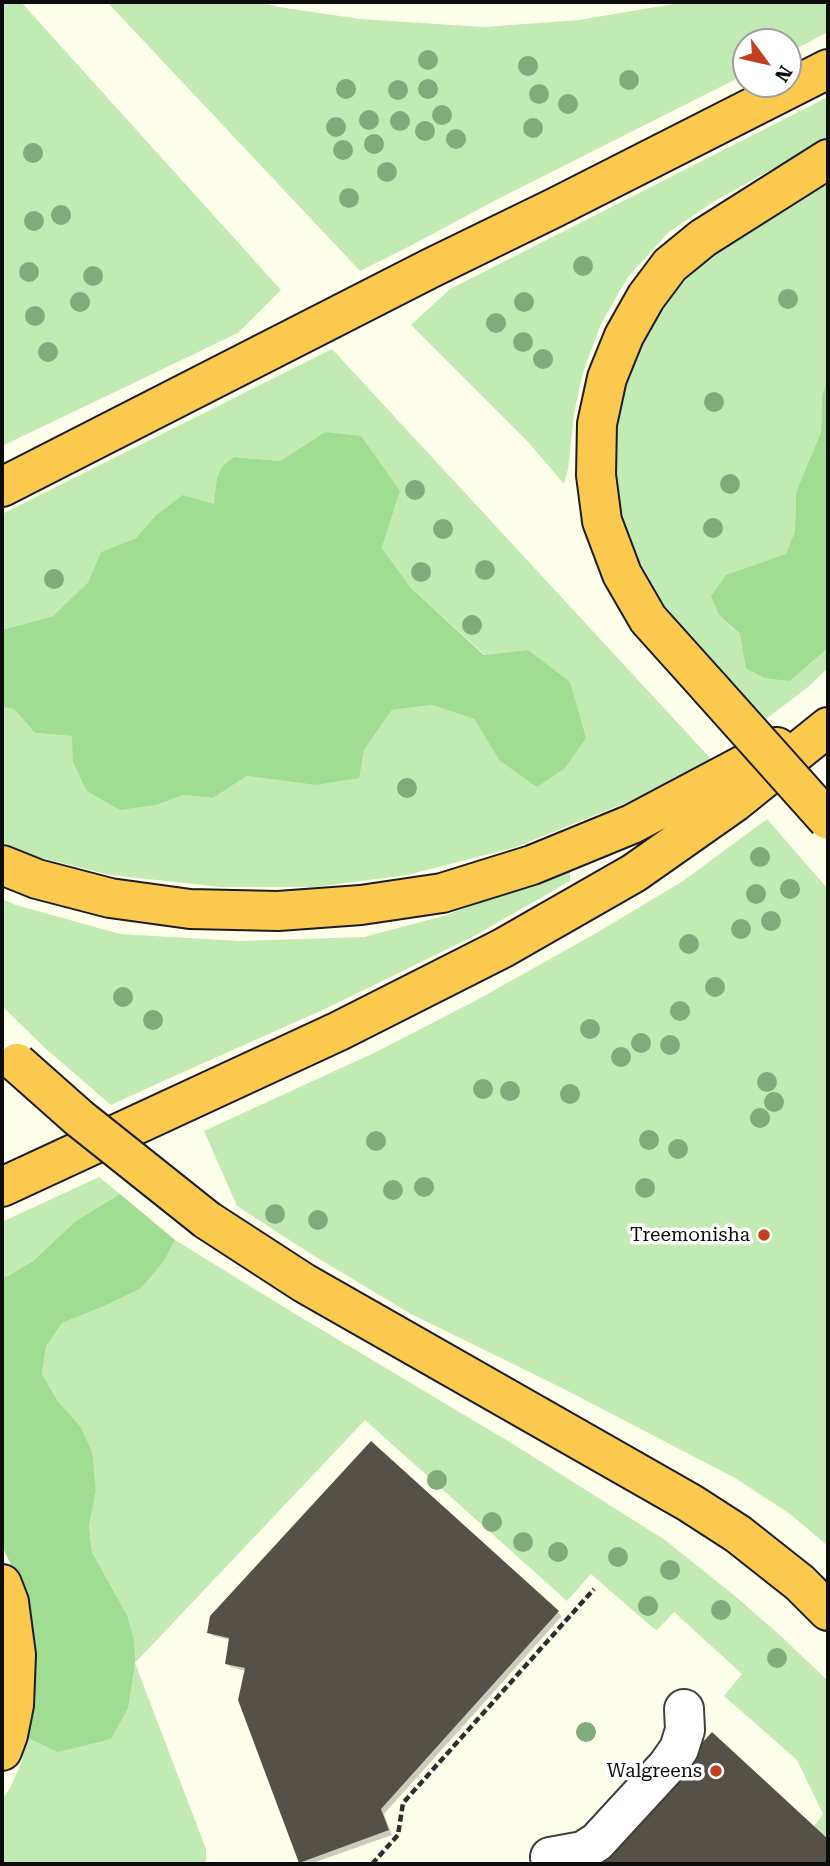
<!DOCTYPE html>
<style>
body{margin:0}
#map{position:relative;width:830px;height:1866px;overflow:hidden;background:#feffeb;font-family:"Roboto Serif",serif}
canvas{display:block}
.frame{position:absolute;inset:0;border:4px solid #0c0c0c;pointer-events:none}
.north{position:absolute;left:732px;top:28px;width:70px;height:70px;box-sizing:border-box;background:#fff;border:2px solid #9e9e9e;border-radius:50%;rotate:123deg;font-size:19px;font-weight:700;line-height:28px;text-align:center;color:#0c0c0c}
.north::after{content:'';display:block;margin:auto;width:24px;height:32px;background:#c1401e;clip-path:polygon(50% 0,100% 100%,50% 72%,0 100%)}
</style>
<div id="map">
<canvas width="830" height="1866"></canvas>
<div class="frame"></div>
<div class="north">N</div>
</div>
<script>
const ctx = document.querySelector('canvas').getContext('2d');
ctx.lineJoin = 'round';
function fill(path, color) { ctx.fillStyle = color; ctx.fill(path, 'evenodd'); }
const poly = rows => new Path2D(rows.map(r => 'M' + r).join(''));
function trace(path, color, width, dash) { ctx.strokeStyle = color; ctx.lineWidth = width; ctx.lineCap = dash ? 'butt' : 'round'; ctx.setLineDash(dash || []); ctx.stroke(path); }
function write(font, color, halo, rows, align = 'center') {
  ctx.font = font + ' "Roboto Serif",serif'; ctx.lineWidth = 7; ctx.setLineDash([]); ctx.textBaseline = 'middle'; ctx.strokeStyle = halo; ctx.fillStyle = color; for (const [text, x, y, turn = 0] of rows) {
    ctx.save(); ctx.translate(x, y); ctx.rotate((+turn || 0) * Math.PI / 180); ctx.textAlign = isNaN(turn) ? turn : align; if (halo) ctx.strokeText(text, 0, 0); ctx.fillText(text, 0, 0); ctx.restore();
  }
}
fill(poly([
 [2,2,21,2,281,290,238,333,2,446],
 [107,2,260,2,279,7,360,19,484,27,579,20,685,2,828,2,828,32,788,53,788,42,746,42,746,74,496,200,410,246,360,271],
 [828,97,828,138,713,202,669,232,627,278,601,324,583,372,574,414,568,469,564,484,529,443,411,325,450,289],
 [828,180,828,378,822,395,821,432,796,492,795,531,786,555,764,563,719,615,790,681,828,648,828,668,808,687,762,722,723,679,665,606,630,545,614,493,613,445,622,391,640,343,666,300,703,263,743,234],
 [332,349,712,760,653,792,513,848,407,875,315,887,221,887,110,875,26,854,2,843,2,707,14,709,35,733,73,736,73,762,156,805,184,795,213,798,247,776,315,785,364,750,392,710,432,705,474,719,499,760,528,650,485,655,411,588,382,548,400,491,325,432,280,461,234,457,217,477,215,504,155,516,136,538,101,552,88,582,53,616,2,630,2,514],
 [767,819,828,889,828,1546,790,1514,735,1478,562,1388,411,1314,311,1254,237,1206,204,1131,376,1052,475,1001,598,932,683,881],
 [570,868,570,881,476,935,327,1008,150,1087,111,1105,46,1049,2,1006,2,899,16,905,120,934,240,941,364,937,447,915],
 [99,1177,120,1194,77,1220,33,1261,8,1276,2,1277,2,1222],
 [175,1240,292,1312,513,1444,665,1540,735,1596,781,1636,828,1681,828,1839,814,1826,823,1814,797,1760,724,1696,742,1674,674,1612,657,1630,653,1628,591,1574,567,1601,365,1420,135,1663,206,1849,206,1864,2,1864,2,1800,11,1786,22,1761,24,1736,127,1615,92,1552,89,1525,96,1492,80,1426,57,1400,42,1374,46,1347,62,1323,102,1307,164,1261]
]), '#c2ebb3');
fill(poly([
 [828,378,828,648,790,681,764,678,746,668,740,634,719,615,711,596,726,575,786,554,795,531,796,492,821,432,822,395],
 [325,432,361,436,400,491,382,548,411,588,484,655,528,650,570,682,586,738,565,768,537,787,499,760,474,719,432,705,392,710,364,750,359,778,315,785,247,776,213,798,184,795,156,805,120,810,87,791,73,762,72,736,35,733,14,709,2,707,2,630,53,616,88,582,101,552,136,538,155,516,183,495,214,504,217,477,223,466,234,457,280,461],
 [120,1194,175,1240,164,1261,141,1288,102,1307,62,1323,46,1347,42,1374,57,1400,80,1426,92,1452,96,1492,89,1525,92,1552,127,1615,134,1641,135,1663,128,1708,111,1739,58,1752,24,1736,20,1584,2,1546,2,1277,8,1276,33,1261,77,1220]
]), '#a0dc92');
fill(poly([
 [371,1444,562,1616,384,1814,392,1835,310,1864,303,1864,301,1862,246,1671,231,1667,226,1663,230,1640,213,1636,209,1632],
 [712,1734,828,1841,828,1864,600,1864,597,1861]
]), '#0003');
fill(poly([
 [371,1441,559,1611,381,1809,389,1830,299,1863,238,1700,245,1668,225,1664,229,1638,207,1633,210,1616],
 [712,1732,828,1839,828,1864,598,1864,594,1861]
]), '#555048');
const minor = poly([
 [550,1857,583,1851,597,1842,667,1766,679,1749,685,1730,684,1709]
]);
const highway = poly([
 [2,487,431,268,556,207,828,69],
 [710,688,648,619,622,574,602,521,596,475,597,424,607,378,624,336,646,297,670,265,703,238,828,159],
 [2,865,37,879,110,898,190,909,278,911,361,905,442,893,532,865,632,824,777,747],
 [2,1187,339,1031,503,948,634,873,735,802,828,727],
 [207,1220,304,1283,690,1503,738,1534,800,1583,828,1611],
 [2,1584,9,1602,16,1655,14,1705,8,1735,2,1751]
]);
trace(minor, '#3f3f3f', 42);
trace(highway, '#1d1d1d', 42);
trace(poly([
 [372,1864,398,1835,403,1803,594,1589]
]), '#2e2e2e', 4.5, [7, 3.5]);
trace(minor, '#fff', 38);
trace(highway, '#fbc94d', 38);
const highwayBridge = poly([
 [710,688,828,820],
 [17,1063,79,1118,207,1220]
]);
trace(highwayBridge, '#1d1d1d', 42, []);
trace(highwayBridge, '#fbc94d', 38);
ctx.fillStyle = '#81ab7a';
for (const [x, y] of [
 [428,60],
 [528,66],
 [629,80],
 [346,89],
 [428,89],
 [398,90],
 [539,94],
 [568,104],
 [442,115],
 [369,120],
 [400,121],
 [336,127],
 [533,128],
 [425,131],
 [456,139],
 [374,144],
 [343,150],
 [33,153],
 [387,172],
 [349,198],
 [61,215],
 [34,221],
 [583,266],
 [29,272],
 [93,276],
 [788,299],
 [80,302],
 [524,302],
 [35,316],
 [496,323],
 [523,342],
 [48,352],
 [543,359],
 [714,402],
 [730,484],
 [415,490],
 [713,528],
 [443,529],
 [485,570],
 [421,572],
 [54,579],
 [472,625],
 [407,788],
 [760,857],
 [790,889],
 [756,894],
 [771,921],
 [741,929],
 [689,944],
 [715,987],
 [123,997],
 [680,1011],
 [153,1020],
 [590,1029],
 [641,1043],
 [670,1045],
 [621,1057],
 [767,1082],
 [483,1089],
 [510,1091],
 [570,1094],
 [774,1102],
 [760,1118],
 [649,1140],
 [376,1141],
 [678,1149],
 [424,1187],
 [645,1188],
 [393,1190],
 [275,1214],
 [318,1220],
 [437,1480],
 [492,1522],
 [523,1542],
 [558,1552],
 [618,1557],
 [670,1570],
 [648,1606],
 [721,1610],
 [777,1658],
 [586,1732]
]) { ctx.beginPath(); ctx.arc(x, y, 10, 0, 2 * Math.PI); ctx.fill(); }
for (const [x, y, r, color] of [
 [764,1235,7,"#c1401e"],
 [716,1771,7,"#c1401e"]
]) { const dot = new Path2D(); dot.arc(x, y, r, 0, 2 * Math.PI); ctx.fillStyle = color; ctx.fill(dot); trace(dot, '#fff', 2.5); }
write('19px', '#0c0c0c', '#fff', [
 ["Treemonisha",750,1235],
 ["Walgreens",702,1771]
], 'right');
</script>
